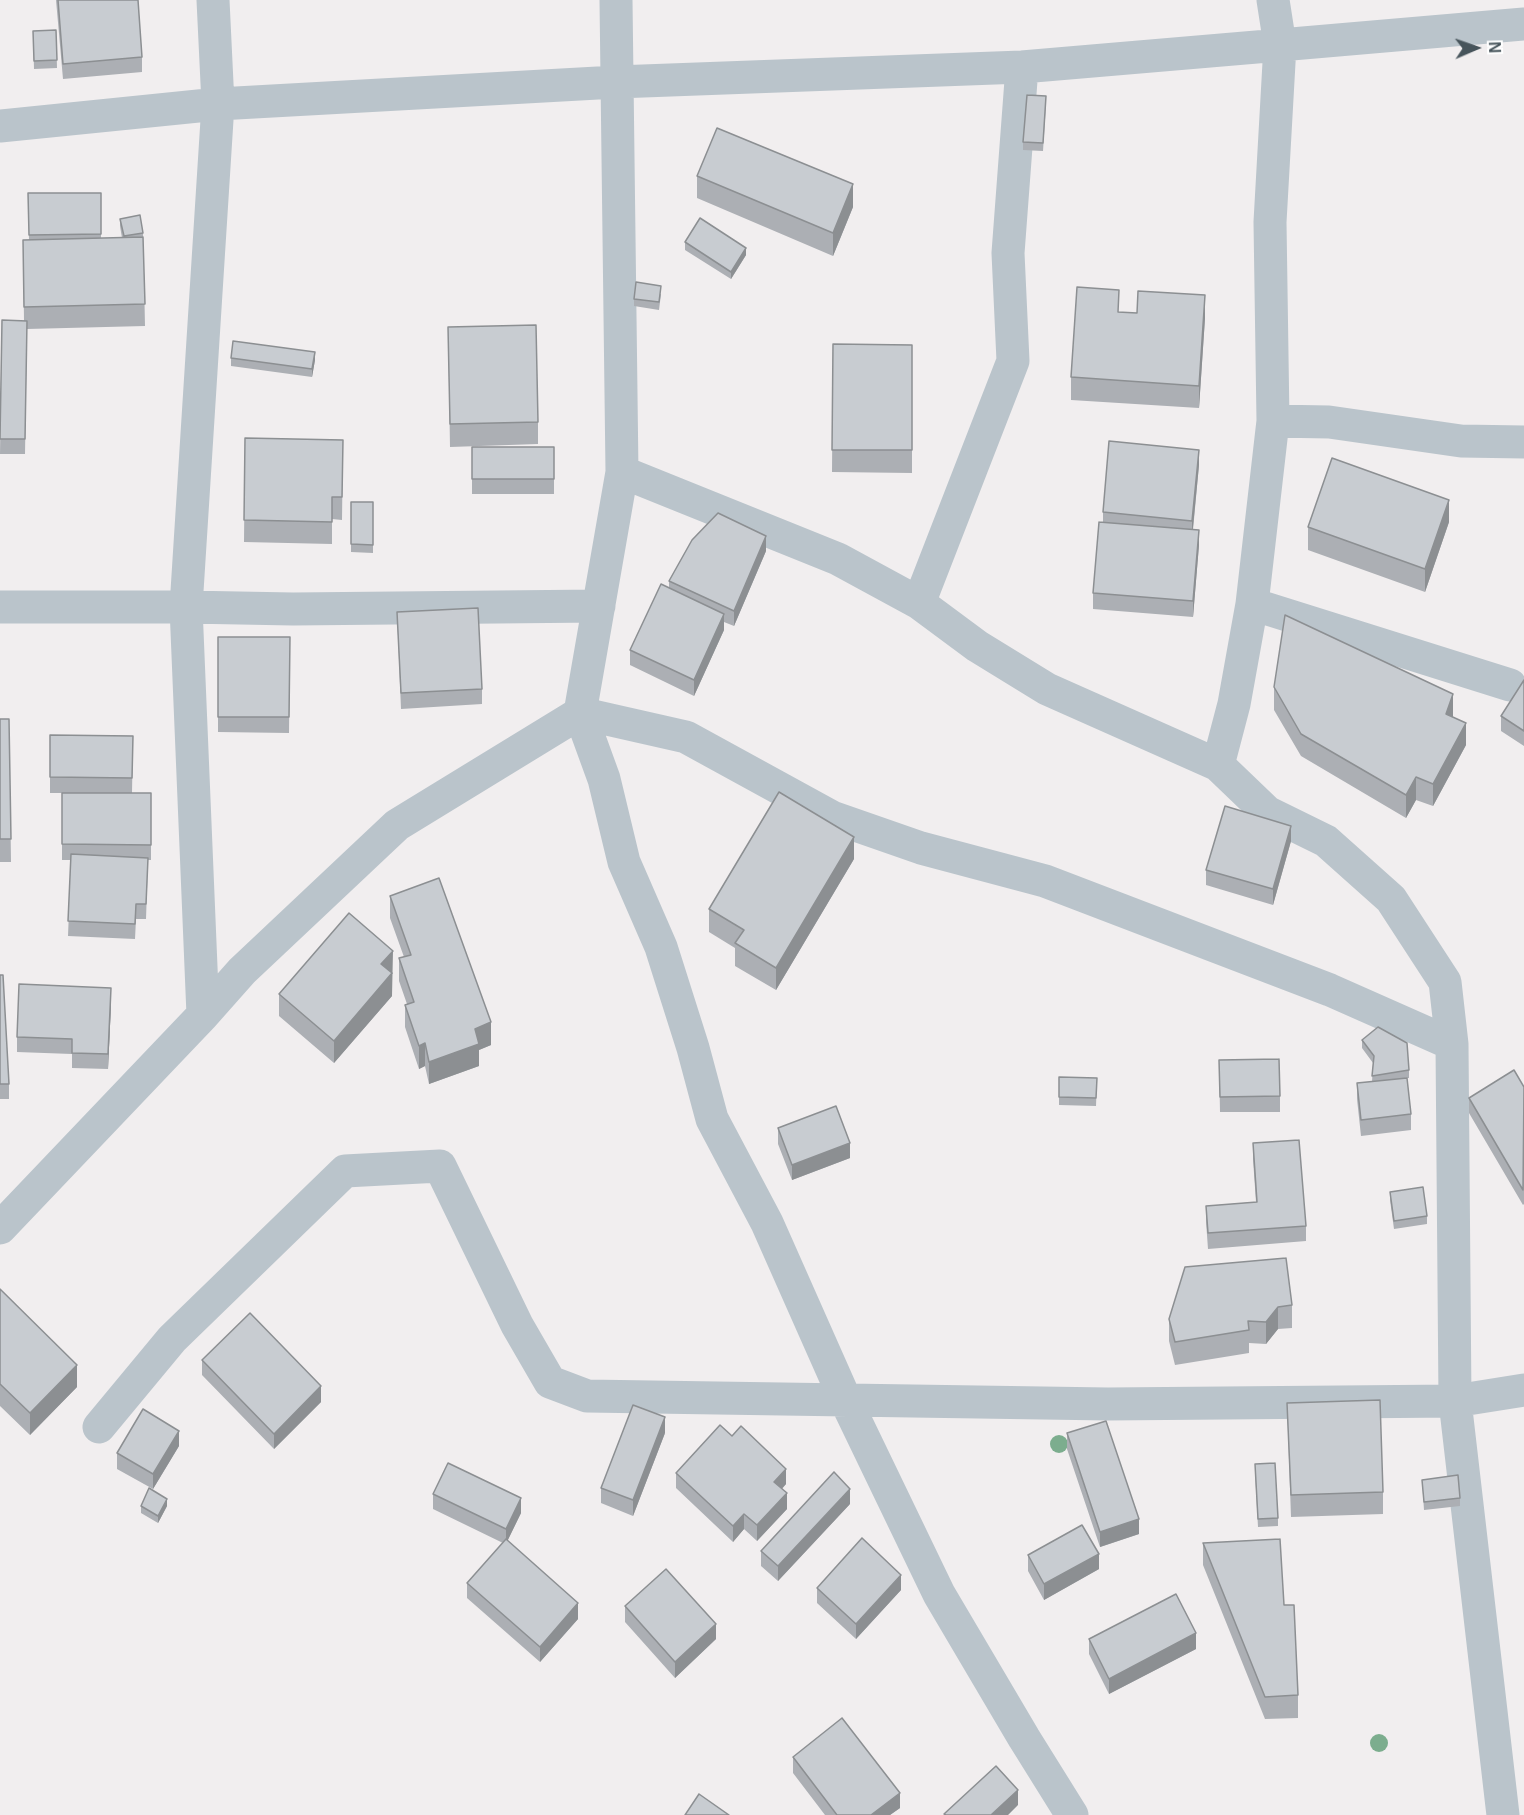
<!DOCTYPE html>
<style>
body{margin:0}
#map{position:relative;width:1524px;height:1815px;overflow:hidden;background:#f1eeef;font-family:Arial,sans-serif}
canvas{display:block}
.north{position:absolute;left:1446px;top:18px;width:60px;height:60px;-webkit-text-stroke:4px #fff;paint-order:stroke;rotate:88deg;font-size:16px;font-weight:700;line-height:24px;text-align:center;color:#47545b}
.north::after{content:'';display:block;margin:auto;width:21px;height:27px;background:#47545b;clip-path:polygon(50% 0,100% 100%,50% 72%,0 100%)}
</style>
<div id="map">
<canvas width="1524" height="1815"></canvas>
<div class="north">N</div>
</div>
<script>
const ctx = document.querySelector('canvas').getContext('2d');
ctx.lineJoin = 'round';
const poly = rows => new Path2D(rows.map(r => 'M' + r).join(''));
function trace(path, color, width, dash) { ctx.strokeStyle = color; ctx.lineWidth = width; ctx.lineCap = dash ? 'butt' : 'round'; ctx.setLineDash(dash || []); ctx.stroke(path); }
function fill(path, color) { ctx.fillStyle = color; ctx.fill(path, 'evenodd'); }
trace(poly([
 [0,126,218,104,616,82,1022,67,1280,45,1273,0],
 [1273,421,1329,422,1461,441,1524,442],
 [622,472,838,559,919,603,977,646,1047,689,1218,765],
 [919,603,1013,361,1008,253,1022,67],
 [1252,604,1510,685],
 [0,607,186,607,293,609,599,606],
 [580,713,604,779,624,862,661,947,693,1048,712,1119,767,1223,845,1399,939,1594,1024,1738,1072,1815],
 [580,713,686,737,832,817,921,848,1045,881,1330,990,1452,1044],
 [203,1015,186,607,218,104,213,0],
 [0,1228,203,1015,242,971,397,825,580,713,622,472,616,0],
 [99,1427,172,1339,345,1171,440,1166,517,1325,550,1382,587,1396,1108,1404,1455,1401,1452,1044,1445,982,1391,899,1326,841,1267,812,1218,765,1234,704,1252,604,1273,421,1270,222,1280,45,1524,24],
 [1503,1815,1455,1401,1524,1390]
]), '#bac4cb', 33);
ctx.fillStyle = '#7cad8e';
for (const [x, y] of [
 [1059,1444],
 [1379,1743]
]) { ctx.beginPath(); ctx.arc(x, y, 9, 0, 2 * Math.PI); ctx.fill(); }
fill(poly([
 [56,0,138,0,142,57,142,72,63,79],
 [56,30,57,68,34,69,33,31],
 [1046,104,1043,151,1023,150,1023,142],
 [697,176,853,207,833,256,697,198],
 [28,193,101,193,101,238,122,238,120,226,120,219,143,233,145,326,27,329,25,454,0,454,2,320,24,321,23,240,29,240],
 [685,242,746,255,731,279,685,250],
 [661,294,659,310,634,306,634,299],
 [1119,312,1205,318,1199,408,1071,400,1071,377],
 [448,327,538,422,538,444,450,447],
 [833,344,912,345,912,473,832,472],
 [231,358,315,360,312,377,231,366],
 [245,438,343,440,342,520,332,519,332,544,244,542],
 [472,447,554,447,554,494,472,494],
 [1199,465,1193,530,1199,545,1193,617,1093,609,1093,593,1103,522,1103,512],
 [351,502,373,502,373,553,351,552],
 [1449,522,1425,592,1308,550,1308,527],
 [766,551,734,626,724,622,724,630,694,696,630,665,630,650,669,588,669,581],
 [397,612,482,689,482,704,401,709],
 [218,637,290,637,289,733,218,732],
 [1524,680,1524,746,1501,731,1501,716],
 [1274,687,1453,717,1466,745,1433,806,1416,800,1406,818,1301,756,1274,710],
 [0,719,9,719,11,862,0,862],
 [50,735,133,736,132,793,50,793],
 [62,793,151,793,151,860,148,860,146,919,136,919,135,939,68,936,71,860,62,860],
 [1291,841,1273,905,1206,885,1206,870],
 [854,859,776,990,735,966,735,948,709,932,709,909],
 [390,896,491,1045,479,1050,479,1066,429,1084,425,1066,419,1069,405,1027,405,1005,407,1004,399,981,399,958,404,957,390,918],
 [393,973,392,974,392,996,334,1063,279,1016,279,994],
 [0,975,9,1084,9,1099,0,1099],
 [111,1004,108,1069,72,1068,72,1054,17,1052,17,1037],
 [1362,1040,1409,1070,1409,1078,1407,1078,1411,1114,1411,1130,1361,1136,1357,1099,1357,1083,1372,1082,1373,1063,1362,1048],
 [1219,1060,1280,1096,1280,1112,1220,1112],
 [1097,1078,1096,1106,1059,1105,1059,1097],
 [1524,1087,1524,1204,1523,1205,1469,1113,1469,1098],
 [778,1128,850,1158,792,1180,778,1144],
 [1253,1143,1306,1226,1306,1241,1208,1249,1206,1221,1206,1206,1256,1202,1253,1159],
 [1390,1192,1427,1216,1427,1224,1394,1229,1390,1200],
 [0,1289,77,1387,30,1435,0,1406],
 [1292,1305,1292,1328,1278,1329,1266,1344,1249,1343,1249,1353,1175,1365,1169,1341,1169,1319],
 [202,1360,321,1402,274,1449,202,1375],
 [1287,1403,1383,1492,1383,1514,1291,1517],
 [665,1433,633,1516,601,1503,601,1488],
 [1067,1433,1139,1534,1100,1547,1067,1449],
 [179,1446,153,1489,117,1469,117,1453],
 [1255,1472,1278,1518,1278,1526,1258,1527],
 [676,1473,786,1484,782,1489,787,1509,757,1541,744,1529,733,1542,676,1488],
 [1422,1480,1460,1498,1460,1506,1424,1510],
 [433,1494,521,1513,507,1541,578,1619,540,1662,467,1598,467,1583,503,1543,433,1509],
 [850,1504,778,1581,761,1566,761,1551],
 [141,1506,167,1506,158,1523,141,1513],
 [1203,1543,1284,1605,1298,1695,1298,1718,1265,1719,1203,1565],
 [1028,1555,1099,1569,1044,1600,1028,1571],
 [817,1588,901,1590,856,1639,817,1603],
 [625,1606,716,1639,675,1678,625,1622],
 [1089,1639,1196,1649,1109,1694,1089,1654],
 [793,1757,900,1808,890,1815,825,1815,793,1773]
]), '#acafb4');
fill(poly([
 [853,184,853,207,833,256,833,233],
 [746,248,746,255,731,279,731,272],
 [1205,295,1205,318,1199,408,1199,386],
 [315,352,315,360,312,377,312,369],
 [1199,450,1199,465,1192,537,1192,521],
 [1449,500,1449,522,1425,592,1425,569],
 [1199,530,1199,545,1193,617,1193,601],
 [766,536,766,551,734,626,734,611],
 [724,614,724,630,694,696,694,680],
 [1453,694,1453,717,1446,714],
 [1466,723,1466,745,1433,806,1433,784],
 [1416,777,1416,800,1406,818,1406,795],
 [1291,826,1291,841,1273,905,1273,889],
 [854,837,854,859,776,990,776,968],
 [393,951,392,996,334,1063,334,1041,381,964],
 [111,988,111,1004,108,1069,108,1054],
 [491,1022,491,1045,479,1050,479,1066,429,1084,429,1062,475,1029],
 [425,1043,425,1066,419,1069,419,1046],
 [850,1143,850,1158,792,1180,792,1165],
 [1278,1307,1278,1329,1266,1344,1266,1322],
 [77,1365,77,1387,30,1435,30,1413],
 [321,1386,321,1402,274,1449,274,1434],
 [665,1417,665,1433,633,1516,633,1500],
 [179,1431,179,1446,153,1489,153,1474],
 [786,1469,786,1484,774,1497,774,1482],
 [850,1489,850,1504,778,1581,778,1566],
 [787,1493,787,1509,757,1541,757,1525],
 [521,1498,521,1513,506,1544,506,1529],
 [167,1499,167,1506,158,1523,158,1516],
 [744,1514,744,1529,733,1542,733,1526],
 [1139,1519,1139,1534,1100,1547,1100,1532],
 [1099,1554,1099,1569,1044,1600,1044,1584],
 [901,1575,901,1590,856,1639,856,1624],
 [578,1603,578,1619,540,1662,540,1647],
 [716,1624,716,1639,675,1678,675,1662],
 [1196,1633,1196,1649,1109,1694,1109,1679],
 [1018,1790,1018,1805,1008,1815,991,1815],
 [900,1793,900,1808,890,1815,871,1815]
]), '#8c8f92');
const building = poly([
 [58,0,138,0,142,57,63,64,58,0],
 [56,30,57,60,34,61,33,31,56,30],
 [1027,95,1046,96,1043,143,1023,142,1027,95],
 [717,128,853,184,833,233,697,176,717,128],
 [28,193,101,193,101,234,29,235,28,193],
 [140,215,143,233,124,236,120,219,140,215],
 [700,218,746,248,731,272,685,242,700,218],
 [143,237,145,304,24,307,23,240,143,237],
 [636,282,661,286,659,302,634,299,636,282],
 [1077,287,1119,290,1118,312,1137,313,1138,291,1205,295,1199,386,1071,377,1077,287],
 [2,320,27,321,25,439,0,439,2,320],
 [536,325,538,422,450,424,448,327,536,325],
 [233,341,315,352,312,369,231,358,233,341],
 [833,344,912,345,912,450,832,450,833,344],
 [245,438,343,440,342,497,332,497,332,522,244,520,245,438],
 [1109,441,1199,450,1192,521,1103,512,1109,441],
 [472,447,554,447,554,479,472,479,472,447],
 [1332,458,1449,500,1425,569,1308,527,1332,458],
 [351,502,373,502,373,545,351,544,351,502],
 [718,513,766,536,734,611,669,581,692,540,718,513],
 [1099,522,1199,530,1193,601,1093,593,1099,522],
 [661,584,724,614,694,680,630,650,661,584],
 [478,608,482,689,401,693,397,612,478,608],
 [1285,615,1453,694,1446,714,1466,723,1433,784,1416,777,1406,795,1301,734,1274,687,1285,615],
 [218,637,290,637,289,717,218,717,218,637],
 [1524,680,1524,731,1501,716,1524,680],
 [0,719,9,719,11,839,0,839,0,719],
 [50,735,133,736,132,778,50,777,50,735],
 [779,792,854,837,776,968,735,943,744,930,709,909,779,792],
 [62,793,151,793,151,845,62,844,62,793],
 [1225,806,1291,826,1273,889,1206,870,1225,806],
 [71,854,148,858,146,904,136,904,135,924,68,921,71,854],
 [439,878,491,1022,475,1029,479,1044,429,1062,425,1043,419,1046,405,1005,414,1002,399,958,411,955,390,896,439,878],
 [349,913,393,951,381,964,392,973,334,1041,279,994,349,913],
 [0,975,3,975,9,1084,0,1084,0,975],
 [19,984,111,988,108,1054,72,1053,72,1039,17,1037,19,984],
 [1378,1027,1407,1043,1409,1070,1372,1076,1374,1056,1362,1040,1378,1027],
 [1279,1059,1280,1096,1220,1097,1219,1060,1279,1059],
 [1514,1070,1524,1087,1523,1190,1469,1098,1514,1070],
 [1059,1077,1097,1078,1096,1098,1059,1097,1059,1077],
 [1407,1078,1411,1114,1361,1120,1357,1083,1407,1078],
 [836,1106,850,1143,792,1165,778,1128,836,1106],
 [1299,1140,1306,1226,1208,1233,1206,1206,1257,1202,1253,1143,1299,1140],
 [1423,1187,1427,1216,1394,1221,1390,1192,1423,1187],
 [1286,1258,1292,1305,1278,1307,1266,1322,1248,1321,1249,1330,1175,1342,1169,1319,1185,1267,1286,1258],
 [0,1289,77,1365,30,1413,0,1384,0,1289],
 [250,1313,321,1386,274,1434,202,1360,250,1313],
 [1380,1400,1383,1492,1291,1495,1287,1403,1380,1400],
 [633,1405,665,1417,633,1500,601,1488,633,1405],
 [143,1409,179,1431,153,1474,117,1453,143,1409],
 [1106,1421,1139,1519,1100,1532,1067,1433,1106,1421],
 [720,1425,732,1436,741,1426,786,1469,774,1482,787,1493,757,1525,744,1514,733,1526,676,1473,720,1425],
 [448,1463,521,1498,506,1529,433,1494,448,1463],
 [1275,1463,1278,1518,1258,1519,1255,1464,1275,1463],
 [834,1472,850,1489,778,1566,761,1551,834,1472],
 [1458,1475,1460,1498,1424,1502,1422,1480,1458,1475],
 [149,1488,167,1499,158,1516,141,1506,149,1488],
 [1082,1525,1099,1554,1044,1584,1028,1555,1082,1525],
 [862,1538,901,1575,856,1624,817,1588,862,1538],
 [506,1539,578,1603,540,1647,467,1583,506,1539],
 [1280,1539,1284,1605,1294,1605,1298,1695,1265,1697,1203,1543,1280,1539],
 [666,1569,716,1624,675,1662,625,1606,666,1569],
 [1176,1594,1196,1633,1109,1679,1089,1639,1176,1594],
 [842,1718,900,1793,871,1815,837,1815,793,1757,842,1718],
 [996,1766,1018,1790,991,1815,946,1815,944,1814,996,1766],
 [699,1794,729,1815,685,1815,699,1794]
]);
fill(building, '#c8ccd1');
trace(building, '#8c8f92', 1.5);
</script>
